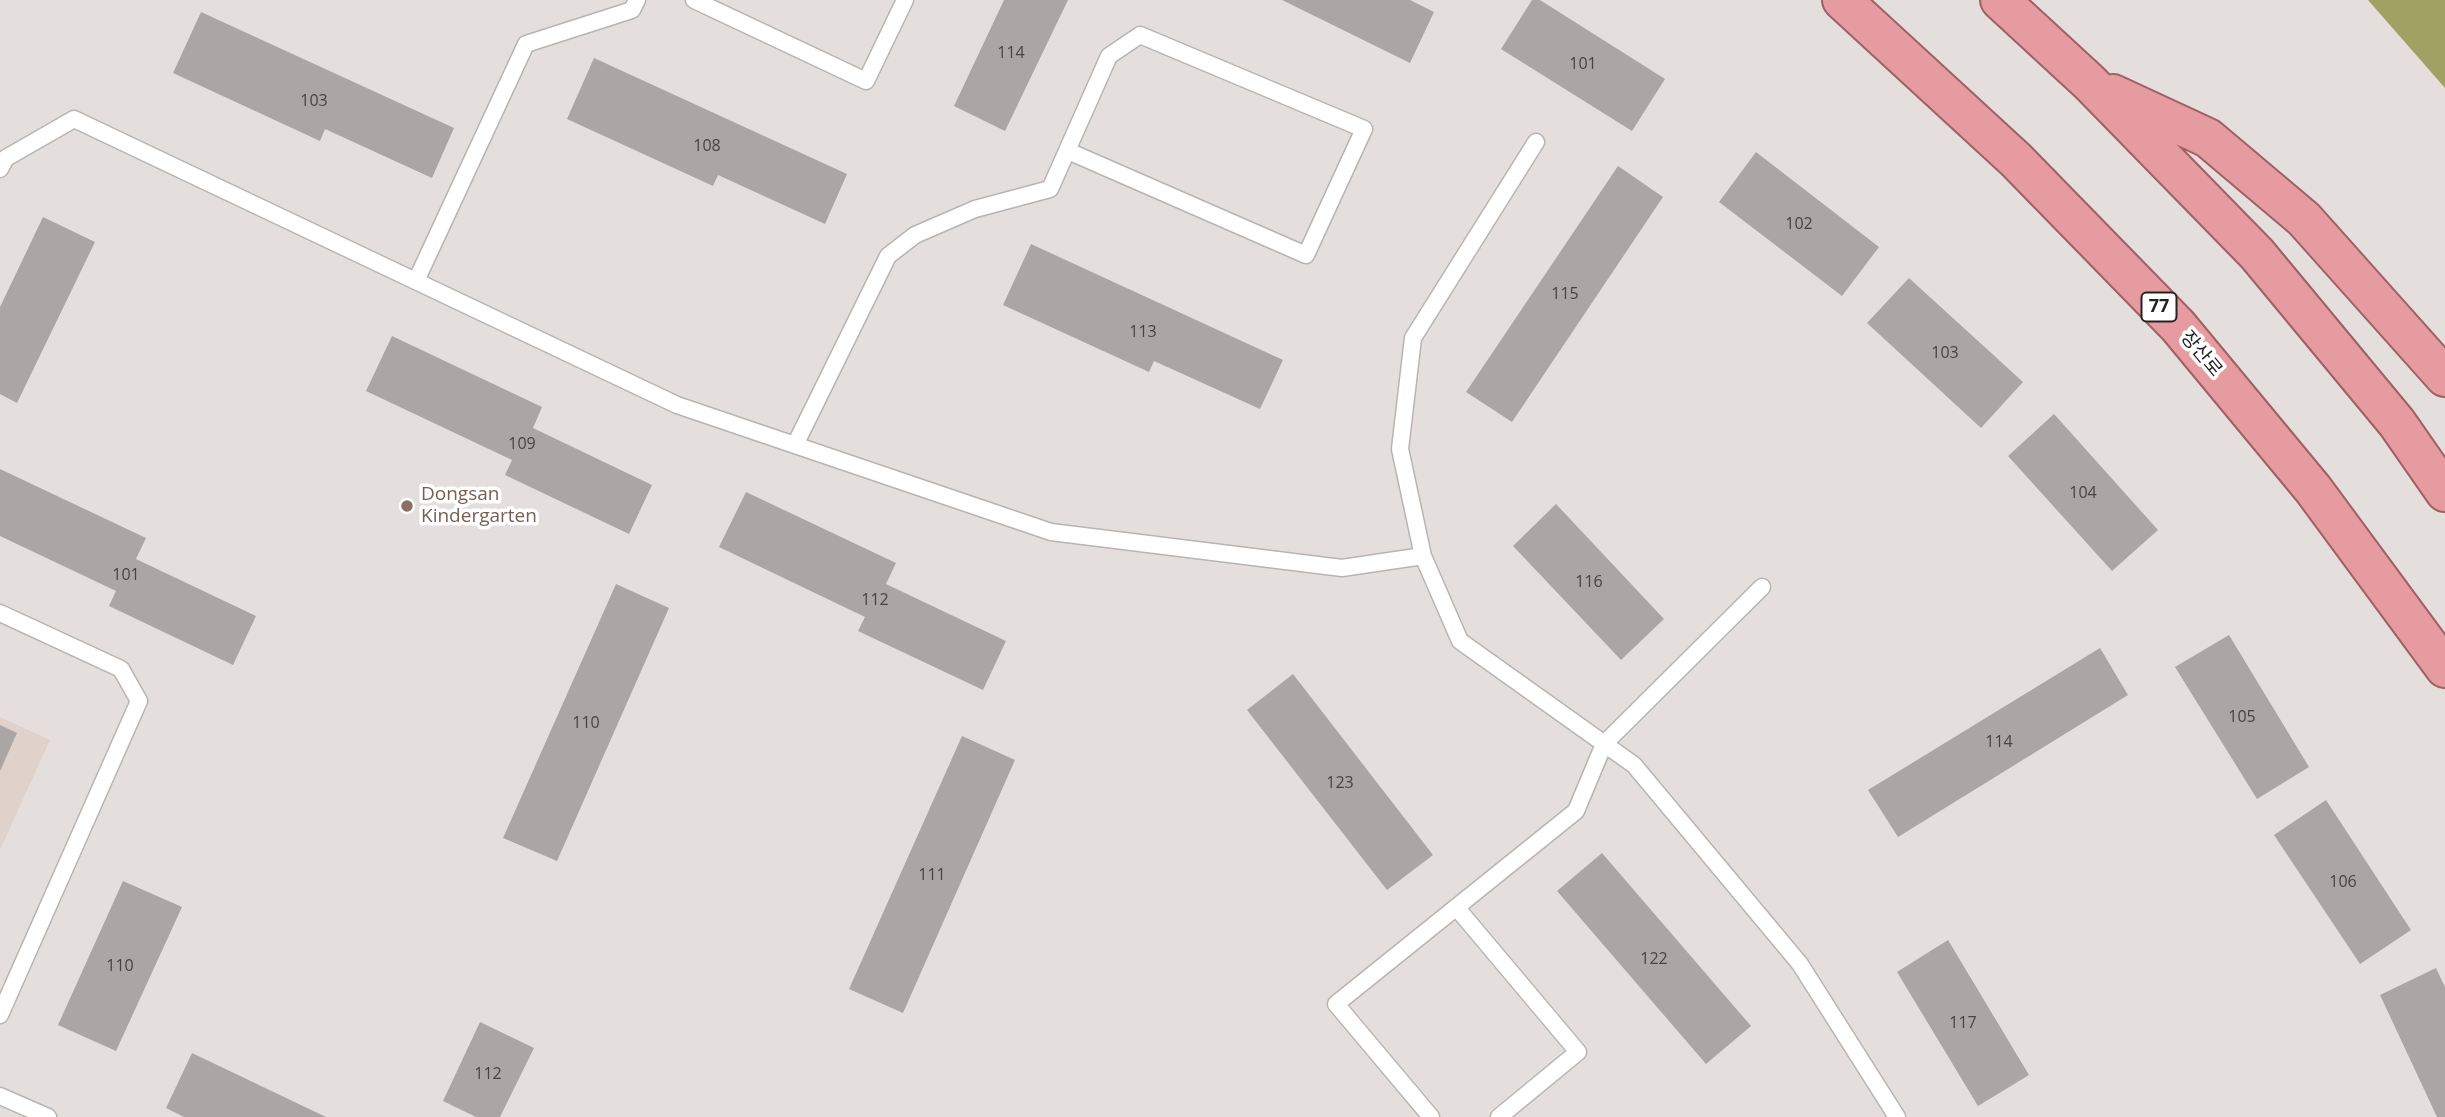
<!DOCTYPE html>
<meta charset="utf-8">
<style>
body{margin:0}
canvas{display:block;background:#e4dfdc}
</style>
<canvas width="2445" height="1117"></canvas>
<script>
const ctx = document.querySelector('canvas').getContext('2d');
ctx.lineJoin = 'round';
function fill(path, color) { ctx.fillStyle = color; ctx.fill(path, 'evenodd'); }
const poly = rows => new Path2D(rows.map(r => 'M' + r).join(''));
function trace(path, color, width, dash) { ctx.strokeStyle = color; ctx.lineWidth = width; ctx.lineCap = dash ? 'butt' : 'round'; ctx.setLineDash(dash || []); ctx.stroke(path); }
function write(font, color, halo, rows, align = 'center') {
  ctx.font = font + ' "Open Sans","Noto Sans KR",sans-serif'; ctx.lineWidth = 7; ctx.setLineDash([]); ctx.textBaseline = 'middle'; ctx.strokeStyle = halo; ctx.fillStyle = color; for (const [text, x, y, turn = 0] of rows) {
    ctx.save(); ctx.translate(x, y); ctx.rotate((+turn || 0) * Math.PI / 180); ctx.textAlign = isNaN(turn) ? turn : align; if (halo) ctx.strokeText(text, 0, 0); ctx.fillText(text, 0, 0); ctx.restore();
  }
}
fill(poly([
 [0,717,50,740,0,850]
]), '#dfd2cb');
fill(poly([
 [2368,0,2445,0,2445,88]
]), '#9fa263');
fill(poly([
 [1004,0,1068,0,1005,131,954,106],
 [1282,0,1410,0,1434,12,1410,63],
 [1532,0,1540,0,1665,79,1632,131,1501,49],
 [201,12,454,128,432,178,325,129,320,141,173,73],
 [594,58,847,174,825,224,718,175,713,186,567,119],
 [1756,152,1879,247,1842,296,1719,202],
 [1618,166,1663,197,1512,422,1466,392],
 [43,217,95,242,17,403,0,394,0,307],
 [1031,244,1283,360,1260,409,1154,361,1149,372,1003,305],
 [1909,278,2023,382,1981,428,1867,323],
 [392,336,542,407,533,428,652,485,629,534,505,475,512,460,366,391],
 [2054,414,2158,530,2112,571,2008,456],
 [0,469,146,538,136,559,256,616,233,665,109,606,116,591,0,536],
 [746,492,896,563,886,584,1006,641,983,690,858,631,865,617,719,547],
 [1556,504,1664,619,1621,660,1513,546],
 [616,584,669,608,557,861,503,838],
 [2229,635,2309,767,2257,799,2175,667],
 [2100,648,2128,695,1898,837,1868,790],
 [1293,674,1433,855,1387,890,1247,710],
 [0,725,17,733,0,771],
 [962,736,1015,760,903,1013,849,989],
 [2326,800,2411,930,2360,964,2274,835],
 [1602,853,1751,1026,1706,1064,1557,891],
 [123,881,182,907,116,1051,58,1025],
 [1948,940,2029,1075,1978,1106,1897,972],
 [2436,968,2445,987,2445,1117,2437,1117,2380,995],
 [480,1022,534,1048,500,1117,476,1117,443,1101],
 [192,1053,326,1117,184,1117,166,1108]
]), '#aba6a3');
const service = poly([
 [694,0,866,81,905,0],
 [1536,142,1413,338,1400,449,1423,556,1460,641,1634,765,1800,964,1897,1117],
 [0,169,6,158,74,119,677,405,1051,532,1342,568,1423,556],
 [416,281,526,44,632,10,637,0],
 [795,445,888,256,915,235,975,209,1050,189,1109,56,1140,35,1364,129,1306,255,1068,151],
 [0,613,121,669,139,701,0,1015],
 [1456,907,1578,1052,1499,1117],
 [0,1096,48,1117],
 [1431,1117,1336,1004,1576,811,1604,744,1762,587]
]);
const trunk = poly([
 [1842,0,2016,160,2178,326,2313,489,2445,668],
 [2000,0,2090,83,2257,254,2397,423,2445,492],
 [2113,94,2208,138,2304,219,2445,377]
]);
trace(service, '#b9b4b1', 19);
trace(trunk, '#9f6164', 42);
trace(service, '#fff', 16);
trace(trunk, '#e69ba0', 38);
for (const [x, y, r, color] of [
 [407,506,7,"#8d6e63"]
]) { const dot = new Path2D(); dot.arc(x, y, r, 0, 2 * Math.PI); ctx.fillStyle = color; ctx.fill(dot); trace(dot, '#fff', 2.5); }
write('16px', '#464442', null, [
 ["114",1011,53],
 ["101",1583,64],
 ["103",314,101],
 ["108",707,146],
 ["102",1799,224],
 ["115",1565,294],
 ["113",1143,332],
 ["103",1945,353],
 ["109",522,444],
 ["104",2083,493],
 ["101",126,575],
 ["116",1589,582],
 ["112",875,600],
 ["105",2242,717],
 ["110",586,723],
 ["114",1999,742],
 ["123",1340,783],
 ["111",932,875],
 ["106",2343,882],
 ["122",1654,959],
 ["110",120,966],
 ["117",1963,1023],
 ["112",488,1074]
]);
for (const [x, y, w] of [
 [2159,307,35]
]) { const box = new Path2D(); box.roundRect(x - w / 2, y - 14.5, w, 29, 5); ctx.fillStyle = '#fff'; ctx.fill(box); trace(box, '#252322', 2); }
write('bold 18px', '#252322', null, [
 ["77",2159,307]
]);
write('19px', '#252322', '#fff', [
 ["장산로",2201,354,50]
]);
write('19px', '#785e54', '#fff', [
 ["Dongsan",421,495],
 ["Kindergarten",421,517]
], 'left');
</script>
